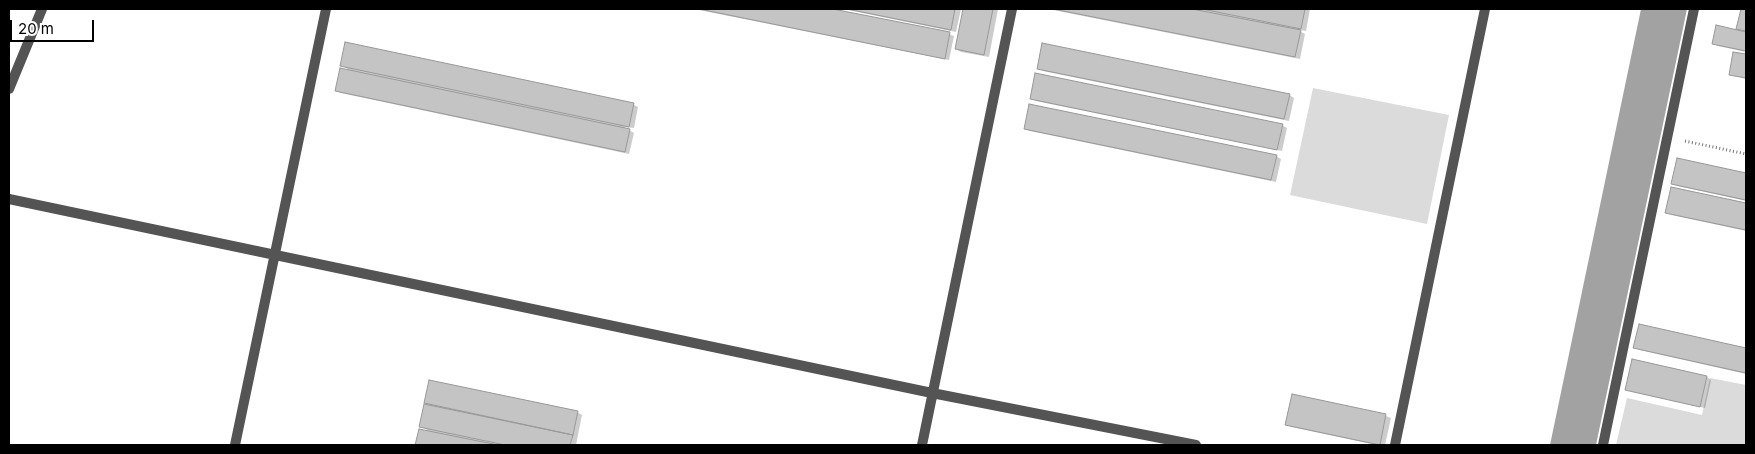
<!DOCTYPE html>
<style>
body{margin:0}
#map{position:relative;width:1755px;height:454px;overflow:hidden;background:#fff;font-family:Inter,sans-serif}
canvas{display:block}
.frame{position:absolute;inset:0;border:10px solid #000;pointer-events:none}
.scale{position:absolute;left:10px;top:20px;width:84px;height:22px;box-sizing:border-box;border:2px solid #000;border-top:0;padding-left:6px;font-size:15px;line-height:18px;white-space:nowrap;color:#000;-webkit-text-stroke:4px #fff;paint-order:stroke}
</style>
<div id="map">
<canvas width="1755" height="454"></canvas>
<div class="frame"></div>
<div class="scale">20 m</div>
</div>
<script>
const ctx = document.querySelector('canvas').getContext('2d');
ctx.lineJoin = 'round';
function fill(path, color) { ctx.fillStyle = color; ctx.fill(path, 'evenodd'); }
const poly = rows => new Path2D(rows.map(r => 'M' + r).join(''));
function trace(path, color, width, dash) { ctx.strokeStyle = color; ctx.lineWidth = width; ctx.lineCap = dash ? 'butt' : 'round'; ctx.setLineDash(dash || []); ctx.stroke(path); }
fill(poly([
 [1313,88,1449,115,1427,224,1290,195],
 [1710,378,1746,385,1746,445,1616,445,1627,398,1702,415]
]), '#dbdbdb');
fill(poly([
 [1641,9,1687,9,1596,445,1550,445]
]), '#a2a2a2');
fill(poly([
 [694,9,827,9,949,34,954,36,949,60],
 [843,9,961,9,956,32],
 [964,9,998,9,989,57,961,52,956,49],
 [1048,9,1310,9,1306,31,1296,29,1305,34,1300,59],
 [1742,9,1746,9,1746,52,1718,46,1714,44,1745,32,1738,28],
 [1734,53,1746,56,1746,79,1730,74],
 [341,65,634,105,638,107,634,128,624,127,634,133,629,154,341,93,337,91,351,71],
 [1038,68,1289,95,1294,98,1289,121,1043,71],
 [1031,98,1282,125,1287,128,1282,151,1036,101],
 [1025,129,1276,156,1281,159,1276,182,1030,131],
 [1678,160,1746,174,1746,201,1678,186,1673,184],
 [1672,188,1746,204,1746,231,1672,215,1667,212],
 [1639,325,1746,349,1746,374,1640,350,1635,347],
 [1707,377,1711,380,1705,408,1632,392,1627,389],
 [430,381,577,412,582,415,576,445,417,445,420,430,429,431,420,426],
 [1293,396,1386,416,1391,418,1385,445,1376,445,1292,427,1287,425]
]), '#0003');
const building = poly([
 [699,9,833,9,950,32,945,59,699,9],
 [847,9,955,9,951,30,847,9],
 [963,9,993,9,984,55,955,49,963,9],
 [1053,9,1192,9,1301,30,1295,57,1053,9],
 [1202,9,1305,9,1301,29,1202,9],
 [1741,9,1746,9,1746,31,1736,29,1741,9],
 [1716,25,1746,32,1746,51,1712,44,1716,25],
 [345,42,634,103,629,127,340,66,345,42],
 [1042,43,1290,94,1284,119,1037,69,1042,43],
 [1733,52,1746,54,1746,78,1729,75,1733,52],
 [340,68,630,129,625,152,335,91,340,68],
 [1035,73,1283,124,1277,150,1030,99,1035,73],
 [1029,104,1277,155,1271,180,1024,129,1029,104],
 [1677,158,1746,173,1746,200,1671,184,1677,158],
 [1671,187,1746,203,1746,230,1665,213,1671,187],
 [1639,324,1746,348,1746,373,1633,348,1639,324],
 [1632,359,1707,376,1700,407,1625,390,1632,359],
 [429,380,578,411,573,435,424,403,429,380],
 [1292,394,1386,414,1380,445,1285,425,1292,394],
 [424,404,573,435,570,445,505,445,419,427,424,404],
 [419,429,498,445,415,445,419,429]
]);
fill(building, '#c4c4c4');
trace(building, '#989898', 1);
trace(poly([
 [1685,141,1746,154]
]), '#767676', 3, [1, 2.5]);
trace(poly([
 [9,89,42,9],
 [9,199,932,393,1196,445],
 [235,445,326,9],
 [922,445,1012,9],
 [1395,445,1485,9],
 [1603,445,1694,9]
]), '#545454', 10);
</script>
